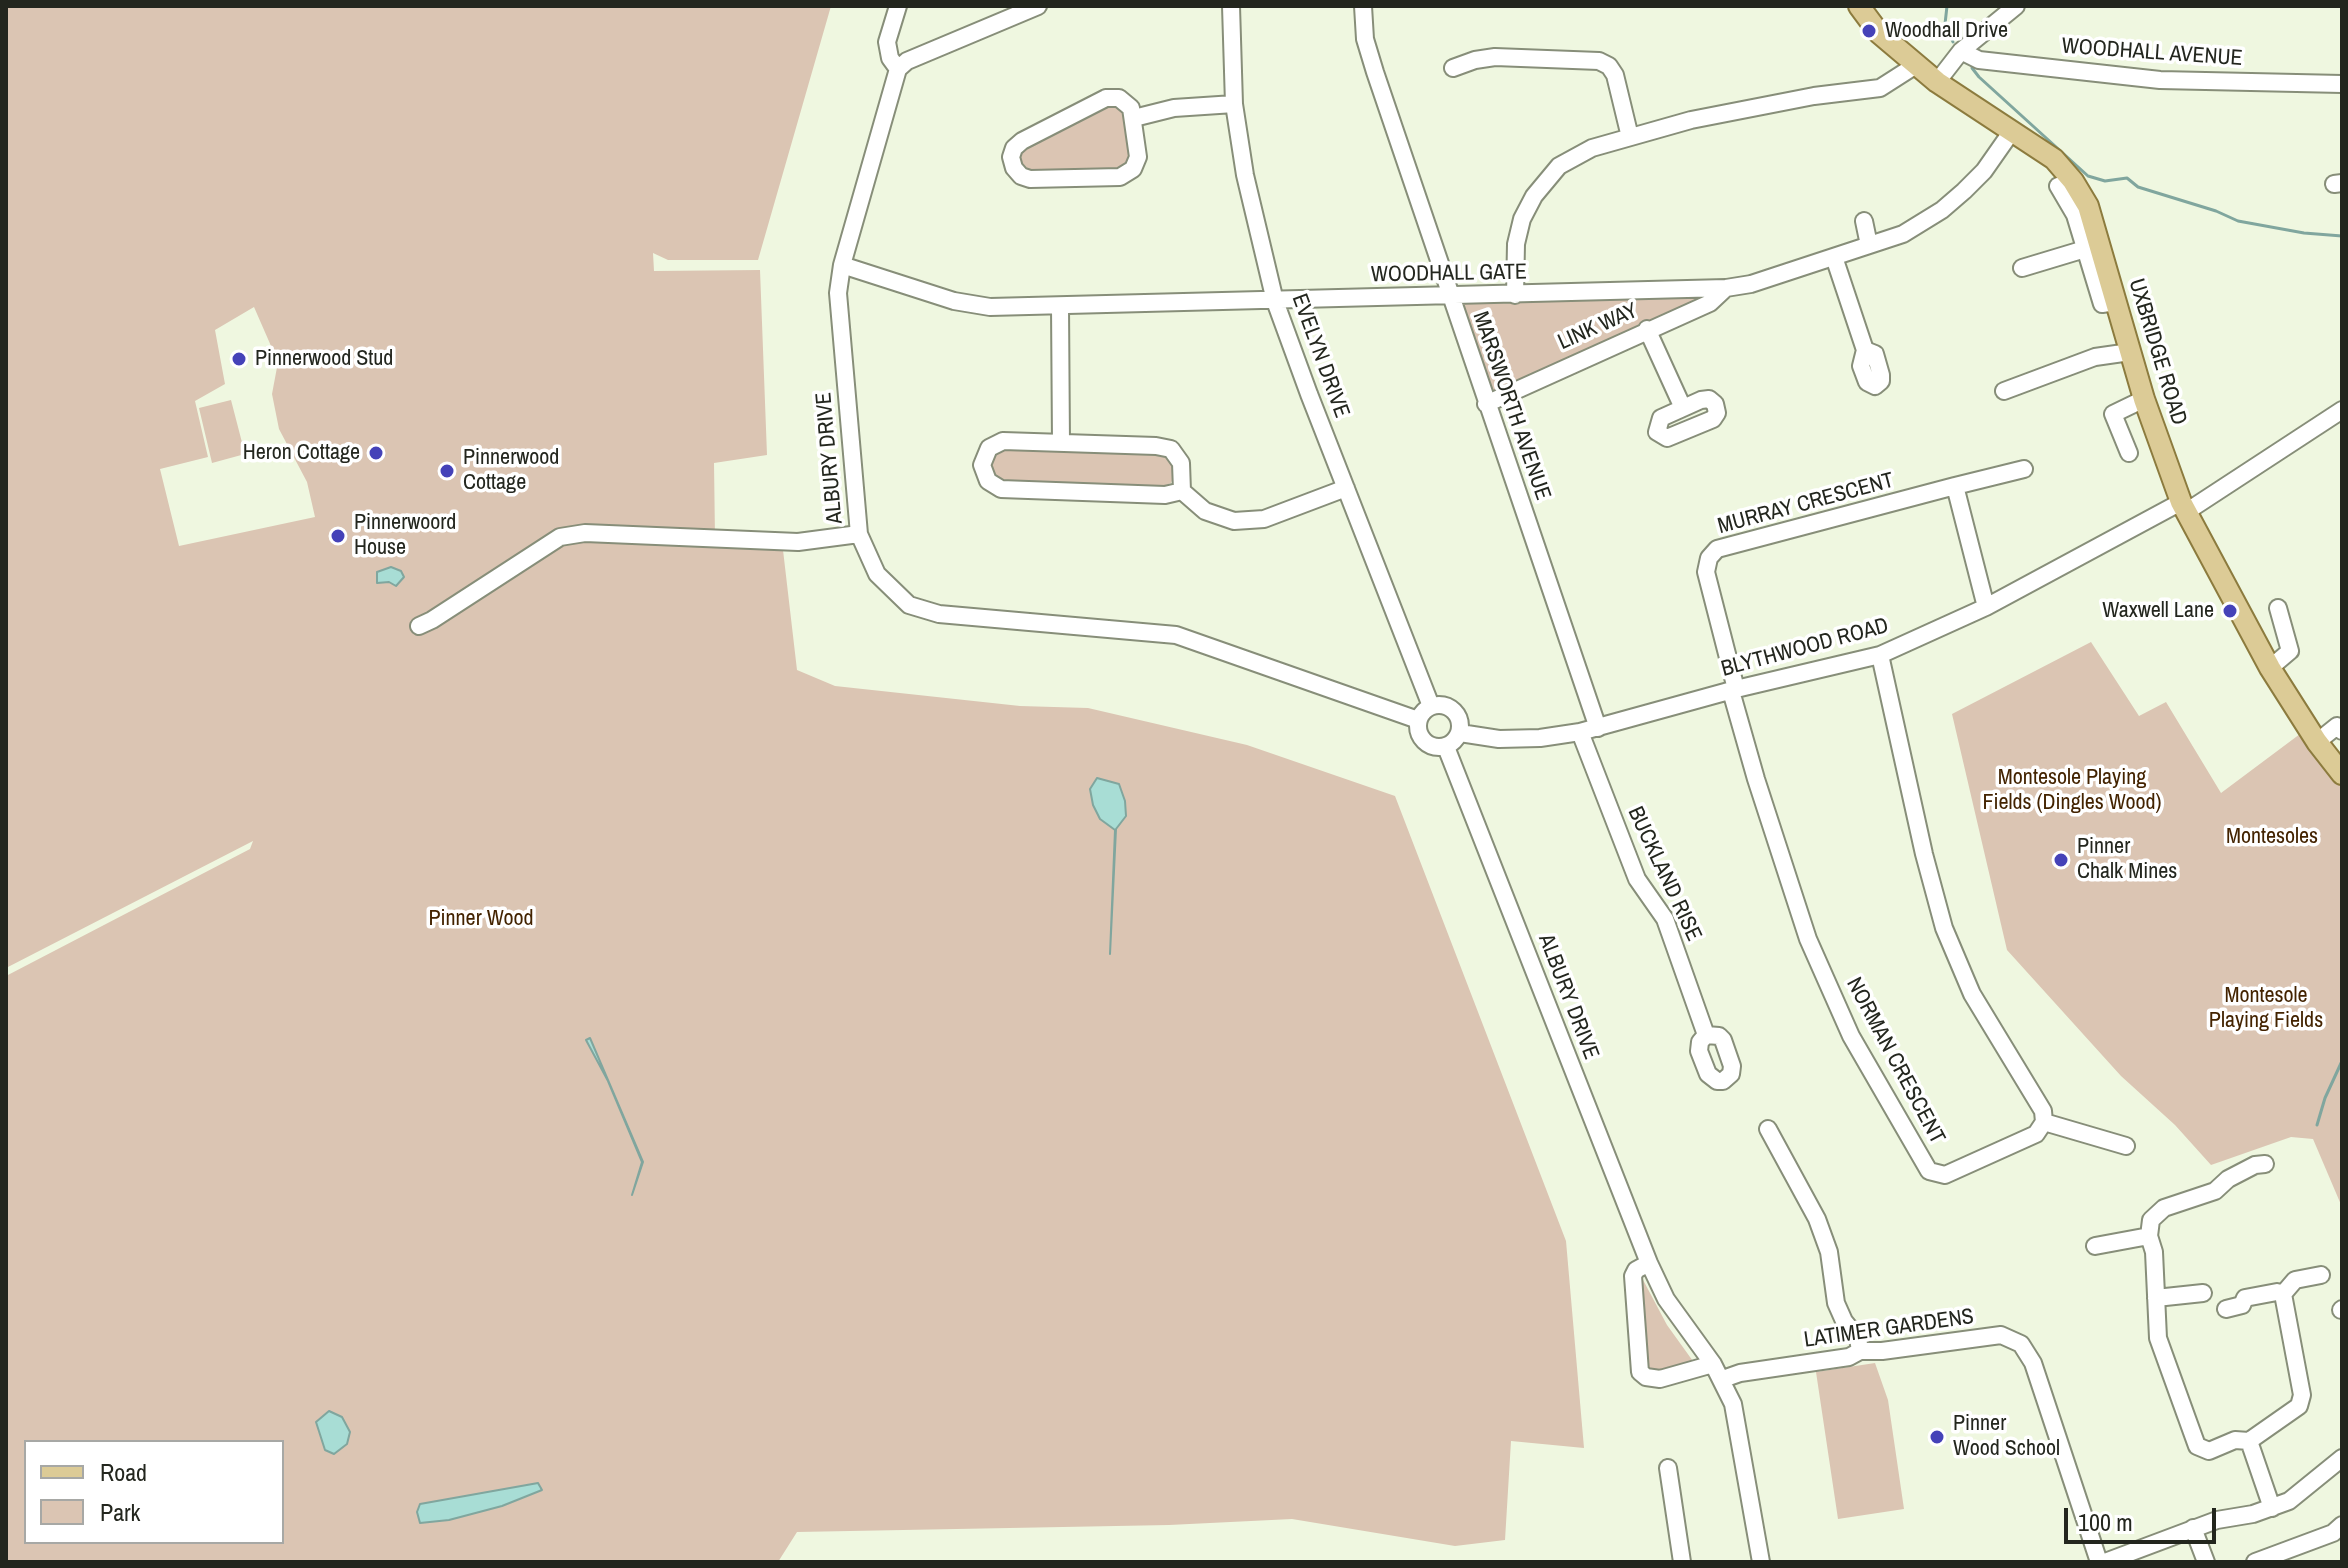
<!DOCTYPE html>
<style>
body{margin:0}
#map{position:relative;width:2348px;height:1568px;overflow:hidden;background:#eff7e0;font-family:"Archivo Narrow",sans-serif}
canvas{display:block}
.frame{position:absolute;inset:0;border:8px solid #23261e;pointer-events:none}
.legend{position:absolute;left:24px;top:1440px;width:260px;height:104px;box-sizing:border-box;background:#fff;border:2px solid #a7a8a5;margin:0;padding:10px 14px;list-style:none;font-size:24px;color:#23261e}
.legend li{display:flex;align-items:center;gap:16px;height:40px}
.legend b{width:40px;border:2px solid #a7a8a5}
.scale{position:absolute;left:2064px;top:1508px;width:152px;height:36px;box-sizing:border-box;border:4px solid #23261e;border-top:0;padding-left:10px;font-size:24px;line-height:28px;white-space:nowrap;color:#23261e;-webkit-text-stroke:6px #fff;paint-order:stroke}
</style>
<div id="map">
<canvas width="2348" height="1568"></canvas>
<div class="frame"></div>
<ul class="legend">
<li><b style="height:10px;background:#dccb96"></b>Road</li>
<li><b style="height:22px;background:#dbc5b3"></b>Park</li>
</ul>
<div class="scale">100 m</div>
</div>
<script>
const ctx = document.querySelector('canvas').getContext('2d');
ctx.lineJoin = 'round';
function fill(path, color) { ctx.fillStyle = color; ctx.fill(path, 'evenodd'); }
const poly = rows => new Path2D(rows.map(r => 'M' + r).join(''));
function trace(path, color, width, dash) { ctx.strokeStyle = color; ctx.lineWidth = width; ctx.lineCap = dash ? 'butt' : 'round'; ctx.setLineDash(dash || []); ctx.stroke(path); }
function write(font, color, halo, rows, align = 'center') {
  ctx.font = font + ' "Archivo Narrow",sans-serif'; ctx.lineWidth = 7; ctx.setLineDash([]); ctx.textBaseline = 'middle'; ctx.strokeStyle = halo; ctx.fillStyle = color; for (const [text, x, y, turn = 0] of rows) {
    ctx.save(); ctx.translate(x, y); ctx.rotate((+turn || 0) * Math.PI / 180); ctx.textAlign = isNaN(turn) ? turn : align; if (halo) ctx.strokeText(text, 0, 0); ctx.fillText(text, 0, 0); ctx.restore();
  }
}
fill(poly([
 [6,6,831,6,758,260,668,260,653,253,654,271,760,270,767,455,714,463,715,538,783,550,797,670,835,686,1020,706,1088,708,1247,745,1395,796,1566,1241,1584,1448,1511,1441,1505,1540,1455,1546,1292,1519,1169,1525,797,1532,778,1562,6,1562,6,976,250,849,253,841,6,968],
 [254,307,278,362,272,394,279,429,307,482,315,517,179,546,160,469,208,457,195,401,225,384,215,330],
 [26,1442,282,1442,282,1542,26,1542],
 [1110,103,1126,110,1133,158,1123,171,1028,174,1017,164,1022,146],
 [1726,288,1486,404,1450,296],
 [231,400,245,454,212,463,199,408],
 [1002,446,1162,451,1171,457,1177,470,1171,483,1153,490,1002,485,991,478,986,465,991,452],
 [2091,642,2139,716,2166,702,2221,793,2300,734,2312,754,2342,786,2342,1207,2313,1139,2291,1137,2211,1165,2175,1125,2121,1076,2007,950,1952,714],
 [1642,1278,1667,1325,1695,1364,1647,1374,1638,1279],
 [1875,1363,1888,1400,1904,1509,1838,1519,1816,1372]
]), '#dbc5b3');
const water = poly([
 [391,567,401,571,404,577,396,586,389,582,377,583,377,572,391,567],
 [1097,778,1119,784,1125,801,1126,816,1116,829,1110,954,1115,830,1100,819,1093,805,1090,789,1097,778],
 [590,1038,643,1162,632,1195,642,1162,608,1081,586,1040,590,1038],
 [329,1411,342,1417,350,1432,347,1444,334,1454,325,1450,316,1422,329,1411],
 [538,1483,542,1490,502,1506,449,1520,420,1523,417,1512,420,1504,538,1483]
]);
fill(water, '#a8ddd5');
trace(water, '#80a69e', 2);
trace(poly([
 [1947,6,1945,24,1953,42],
 [1972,68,1979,77,2088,176,2105,181,2127,178,2138,187,2216,211,2238,221,2304,233,2342,236],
 [2317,1125,2325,1098,2342,1061]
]), '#80a69e', 3);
const minor = poly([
 [898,6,887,42,890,58,898,69],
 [1038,6,907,61,898,69,842,265,838,293,859,534,877,574,909,605,939,614,1176,635,1418,720],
 [1231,6,1234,104,1245,175,1275,301,1309,394,1431,706],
 [1363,6,1365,39,1375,72,1598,728],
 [1961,51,1979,60,2160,80,2342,84],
 [1453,68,1475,60,1495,57,1599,61,1609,66,1615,75,1630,137],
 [1937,82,1961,51,2016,6],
 [1106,98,1119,98,1131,108,1138,157,1133,169,1120,177,1030,179,1021,176,1014,168,1011,157,1014,148,1022,141,1106,98],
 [1134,118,1174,108,1234,104],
 [2073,181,2058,186,2075,215,2102,304,2116,302],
 [2334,184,2342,183],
 [1864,221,1869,245],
 [1834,257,1865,350,1875,354,1881,375,1881,381,1875,386,1867,382,1861,366,1865,350],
 [842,265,954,301,990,307,1726,288,1751,284,1903,234,1942,210,1964,191,1984,171,2012,131],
 [2022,268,2085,249],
 [1515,295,1516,244,1522,219,1534,196,1559,166,1592,148,1691,120,1814,96,1880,88,1916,65],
 [1060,306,1061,443],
 [1647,329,1683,408],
 [2004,391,2095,357,2130,352],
 [1709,399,1715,404,1717,413,1713,419,1667,438,1657,432,1661,418,1701,400,1709,399],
 [1486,404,1710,303,1726,288],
 [1003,441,1156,446,1171,449,1181,463,1182,491,1165,495,1001,489,988,481,982,465,989,448,1003,441],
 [2129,453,2113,414,2144,399],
 [1955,486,2024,469],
 [1182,491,1205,511,1234,521,1264,519,1346,488],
 [2186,512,2342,410],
 [419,626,432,620,560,537,585,533,798,542,859,534],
 [2270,668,2290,651,2278,608],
 [1736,689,1706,572,1709,558,1717,549,1955,486,1986,607],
 [1731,691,1756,779,1808,939,1851,1036,1929,1171,1945,1175,2036,1134,2044,1122,2043,1111,1972,994,1944,928,1924,854,1880,655],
 '1418 726a21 21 0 1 1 42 0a21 21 0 1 1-42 0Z',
 [1580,732,1637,879,1665,919,1706,1035,1719,1036,1723,1040,1732,1066,1731,1074,1723,1081,1717,1081,1708,1074,1699,1051,1700,1042,1706,1035],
 [1460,733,1499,739,1540,738,1580,732,1736,689,1880,655,1986,607,2181,502],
 [2317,742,2337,726,2342,731],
 [1446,747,1649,1263,1666,1299,1713,1364,1733,1404,1761,1562],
 [2044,1122,2126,1146],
 [1768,1129,1817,1219,1829,1252,1836,1303,1844,1321,1858,1338,1860,1351],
 [2149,1236,2151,1220,2164,1208,2215,1191,2228,1179,2255,1165,2265,1164],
 [2095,1246,2149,1236,2154,1252,2158,1338,2197,1446,2209,1451,2235,1440,2249,1441,2272,1508],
 [1649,1263,1636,1270,1633,1276,1640,1372,1646,1377,1660,1379,1713,1364],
 [2283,1294,2295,1280,2321,1275],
 [2156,1298,2203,1293],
 [2226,1309,2242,1305,2245,1298,2277,1292,2283,1294],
 [2341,1310,2342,1309],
 [1723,1379,1740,1373,1849,1357,1860,1351,1882,1351,2001,1335,2021,1344,2033,1363,2099,1562],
 [2249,1441,2299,1406,2302,1395,2283,1294],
 [1668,1468,1682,1562],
 [2193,1528,2206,1562],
 [2105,1562,2217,1520,2253,1514,2289,1501,2342,1458],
 [2255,1562,2333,1533,2342,1525]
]);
const major = poly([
 [1859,6,1879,33,1937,82,2054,159,2073,181,2088,206,2144,399,2181,502,2270,668,2317,742,2342,774]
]);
trace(minor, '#878e79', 20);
trace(major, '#8c7b3e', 24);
trace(minor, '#fff', 16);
trace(major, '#dccb96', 20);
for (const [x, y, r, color] of [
 [1869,31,8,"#4542b8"],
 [239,359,8,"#4542b8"],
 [376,453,8,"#4542b8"],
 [447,471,8,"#4542b8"],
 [338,536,8,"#4542b8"],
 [2230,611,8,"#4542b8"],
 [2061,860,8,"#4542b8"],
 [1937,1437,8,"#4542b8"]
]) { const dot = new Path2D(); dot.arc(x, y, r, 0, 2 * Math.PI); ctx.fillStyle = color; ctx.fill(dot); trace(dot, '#fff', 3); }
write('22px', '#23261e', '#fff', [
 ["Woodhall Drive",1885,31],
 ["Pinnerwood Stud",255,359],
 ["Heron Cottage",360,453,"right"],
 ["Pinnerwood",463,458],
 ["Cottage",463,483],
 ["Pinnerwoord",354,523],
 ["House",354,548],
 ["Waxwell Lane",2214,611,"right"],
 ["Pinner",2077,847],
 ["Chalk Mines",2077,872],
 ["Pinner",1953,1424],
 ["Wood School",1953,1449]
], 'left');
write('22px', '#23261e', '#fff', [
 ["WOODHALL AVENUE",2152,53,4],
 ["WOODHALL GATE",1449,274,-1],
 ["LINK WAY",1598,327,-24],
 ["UXBRIDGE ROAD",2157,352,73],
 ["EVELYN DRIVE",1320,356,70],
 ["MARSWORTH AVENUE",1511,406,71],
 ["ALBURY DRIVE",830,458,-95],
 ["MURRAY CRESCENT",1806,504,-15],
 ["BLYTHWOOD ROAD",1805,648,-15],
 ["BUCKLAND RISE",1664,874,65],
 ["ALBURY DRIVE",1568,997,69],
 ["NORMAN CRESCENT",1895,1061,62],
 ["LATIMER GARDENS",1889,1329,-8]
]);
write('22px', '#432300', '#fff', [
 ["Montesole Playing",2072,778],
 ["Fields (Dingles Wood)",2072,803],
 ["Montesoles",2272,837],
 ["Pinner Wood",481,919],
 ["Montesole",2266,996],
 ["Playing Fields",2266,1021]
]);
</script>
